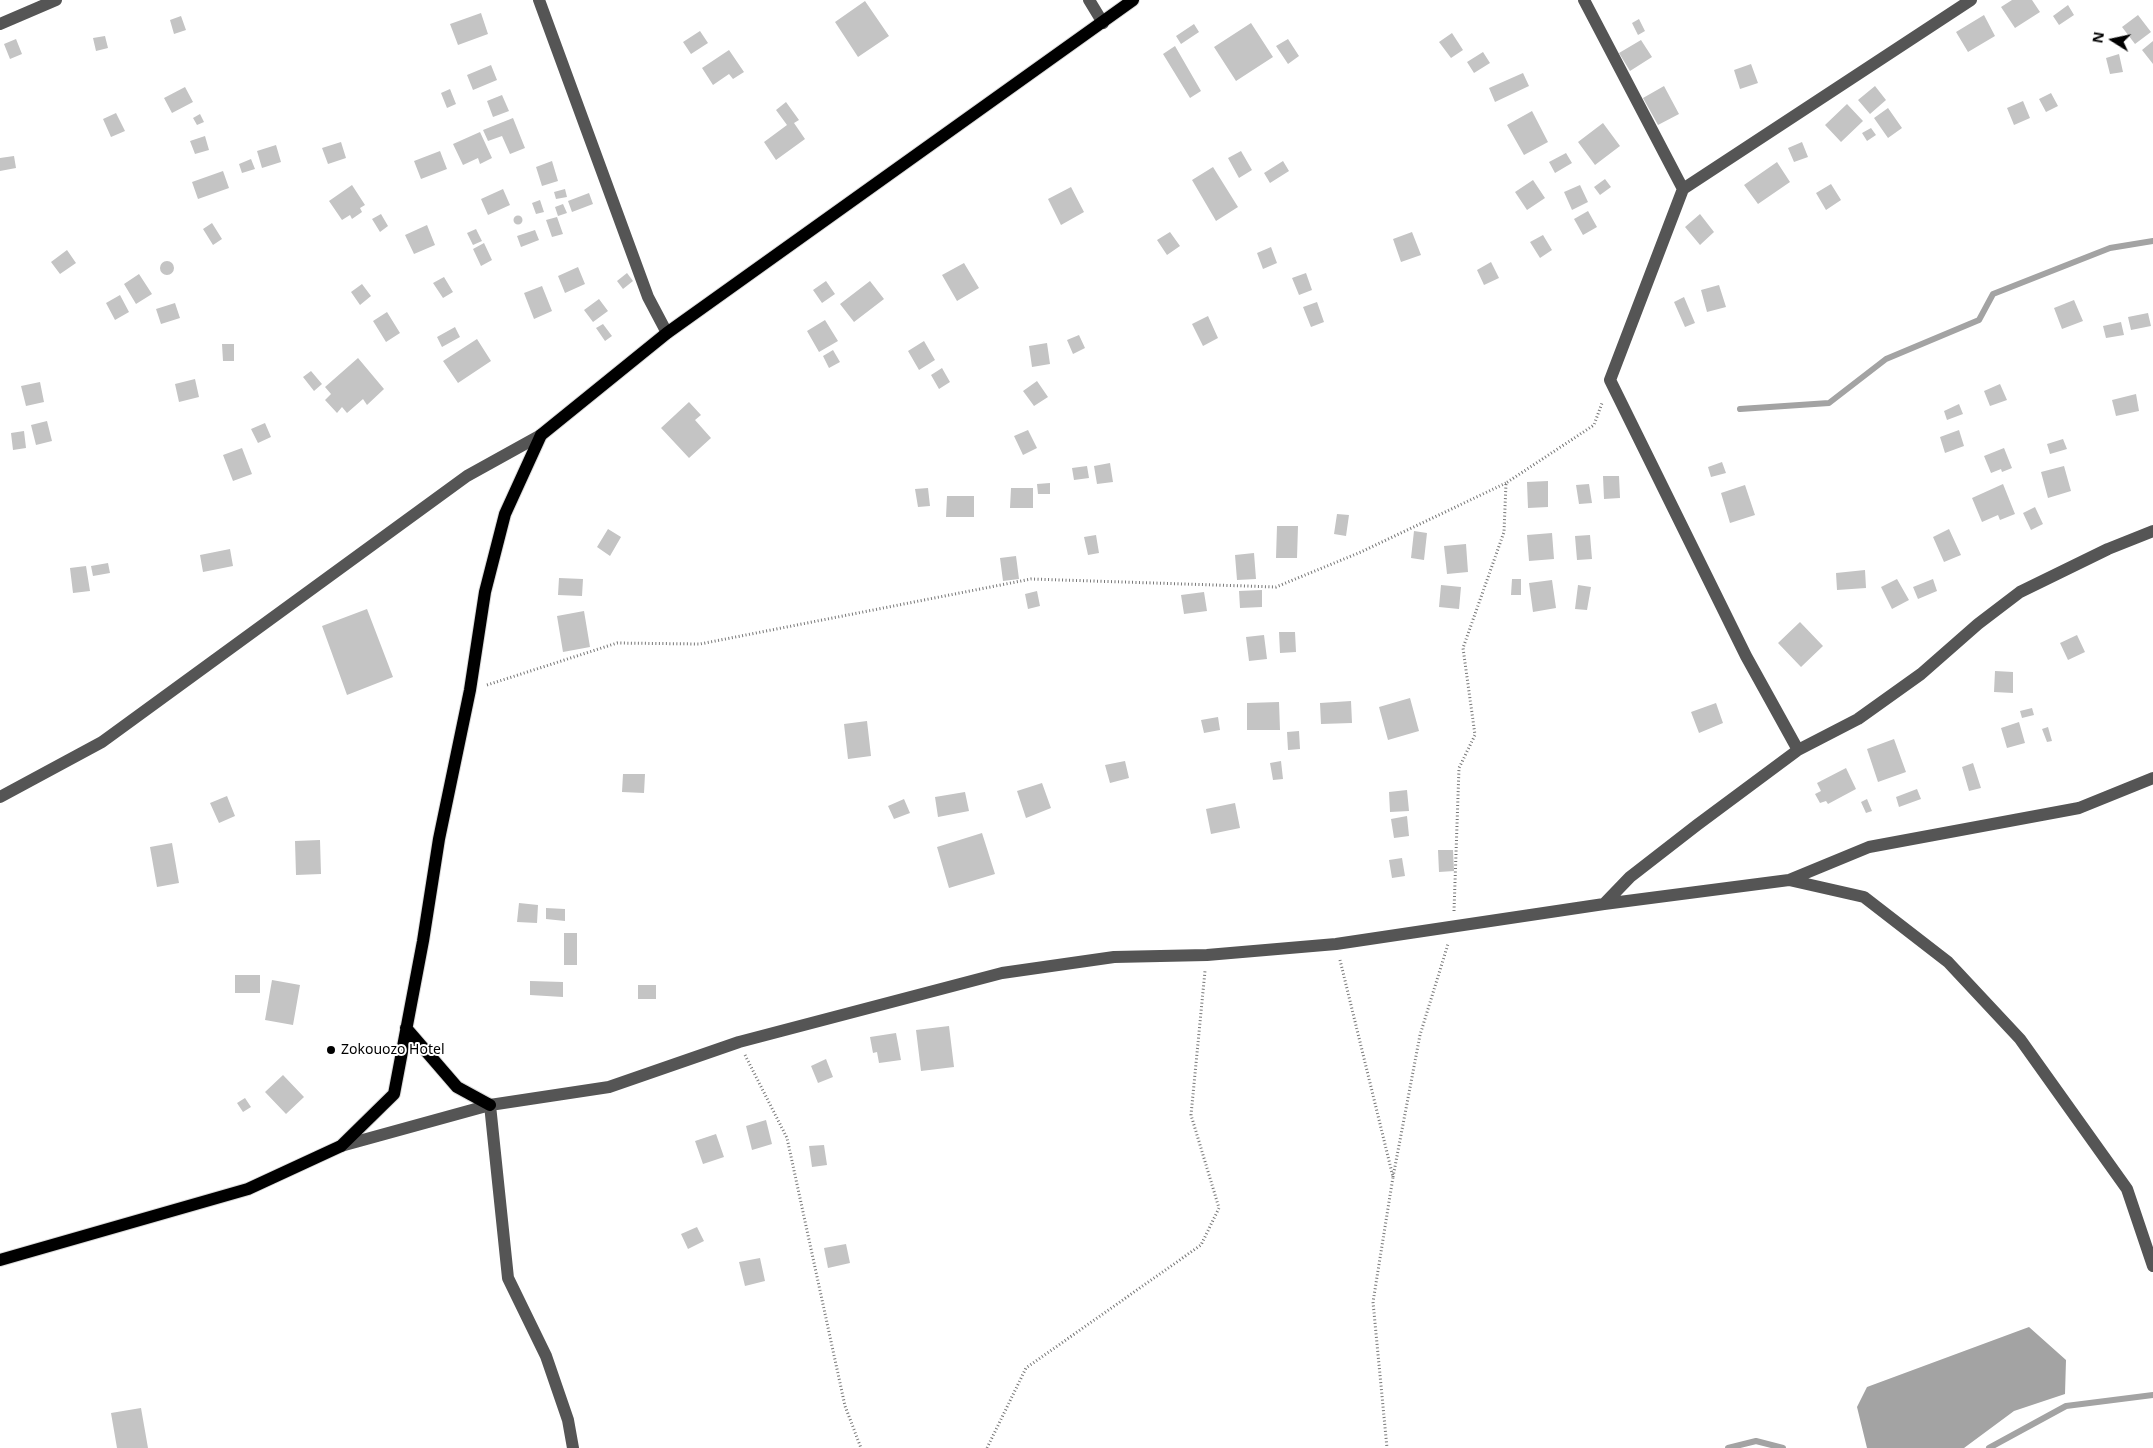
<!DOCTYPE html>
<style>
body{margin:0}
#map{position:relative;width:2153px;height:1448px;overflow:hidden;background:#fff;font-family:"Noto Sans",sans-serif}
canvas{display:block}
.north{position:absolute;left:2088px;top:15px;width:50px;height:50px;-webkit-text-stroke:4px #fff;paint-order:stroke;rotate:280deg;font-size:14px;font-weight:700;line-height:20px;text-align:center;color:#000}
.north::after{content:'';display:block;margin:auto;width:18px;height:22px;background:#000;clip-path:polygon(50% 0,100% 100%,50% 72%,0 100%)}
</style>
<div id="map">
<canvas width="2153" height="1448"></canvas>
<div class="north">N</div>
</div>
<script>
const ctx = document.querySelector('canvas').getContext('2d');
ctx.lineJoin = 'round';
function fill(path, color) { ctx.fillStyle = color; ctx.fill(path, 'evenodd'); }
const poly = rows => new Path2D(rows.map(r => 'M' + r).join(''));
function trace(path, color, width, dash) { ctx.strokeStyle = color; ctx.lineWidth = width; ctx.lineCap = dash ? 'butt' : 'round'; ctx.setLineDash(dash || []); ctx.stroke(path); }
function write(font, color, halo, rows, align = 'center') {
  ctx.font = font + ' "Noto Sans",sans-serif'; ctx.lineWidth = 4; ctx.setLineDash([]); ctx.textBaseline = 'middle'; ctx.strokeStyle = halo; ctx.fillStyle = color; for (const [text, x, y, turn = 0] of rows) {
    ctx.save(); ctx.translate(x, y); ctx.rotate((+turn || 0) * Math.PI / 180); ctx.textAlign = isNaN(turn) ? turn : align; if (halo) ctx.strokeText(text, 0, 0); ctx.fillText(text, 0, 0); ctx.restore();
  }
}
fill(poly([
 [2029,1327,2066,1360,2065,1394,2014,1411,1964,1448,1867,1448,1857,1407,1867,1387]
]), '#a3a3a3');
trace(poly([
 [1740,409,1829,403,1886,359,1979,320,1993,294,2110,248,2153,241],
 [1728,1448,1756,1441,1783,1448],
 [1989,1448,2066,1406,2153,1395]
]), '#a3a3a3', 6);
fill(poly([
 [2012,0,2032,0,2040,12,2015,28,2001,7],
 [865,1,889,36,858,57,835,22],
 [2068,5,2074,15,2059,25,2053,16],
 [481,13,488,34,458,45,450,24],
 [1984,15,1995,36,1968,52,1956,32],
 [2138,15,2151,32,2135,44,2122,27],
 [181,16,186,30,174,34,170,20],
 [1639,19,1645,31,1638,35,1632,23],
 [1251,23,1273,57,1236,81,1214,47],
 [1194,24,1199,32,1181,44,1176,36],
 [700,31,708,43,691,54,683,42],
 [1452,33,1463,50,1451,58,1439,42],
 [105,36,108,48,96,51,93,38],
 [16,39,22,54,10,59,4,44],
 [1288,39,1299,56,1288,64,1276,46],
 [1641,40,1652,57,1630,71,1619,53],
 [2153,41,2153,64,2142,50],
 [1175,46,1201,91,1190,98,1163,54],
 [729,50,744,72,733,79,729,74,713,85,702,68],
 [1483,52,1490,63,1474,73,1467,62],
 [2119,54,2123,72,2110,74,2106,58],
 [1751,64,1758,83,1740,89,1734,70],
 [491,65,497,80,473,90,467,75],
 [1523,73,1529,86,1495,102,1489,88],
 [1664,86,1679,114,1658,125,1643,98],
 [1875,86,1886,100,1870,114,1858,100],
 [185,87,193,102,172,113,164,98],
 [450,89,456,104,447,108,441,93],
 [2051,93,2058,106,2046,112,2039,99],
 [502,95,509,111,493,117,487,101],
 [2023,101,2030,118,2014,125,2007,108],
 [786,102,799,120,794,123,805,139,776,160,764,142,787,125,776,110],
 [1847,104,1863,121,1841,142,1825,125],
 [1888,108,1902,128,1888,138,1874,118],
 [1532,111,1548,142,1524,155,1507,125],
 [116,113,125,131,111,137,103,119],
 [200,114,204,122,197,125,193,118],
 [513,118,525,148,510,154,502,136,488,141,483,130],
 [1603,123,1620,146,1595,165,1578,142],
 [1871,128,1876,135,1867,141,1862,133],
 [480,132,492,158,480,164,478,158,463,165,453,144],
 [205,136,209,150,195,154,190,141],
 [341,142,346,158,328,164,322,148],
 [1802,142,1808,157,1794,162,1788,148],
 [276,145,281,162,262,168,257,151],
 [440,151,447,169,421,179,414,161],
 [1241,151,1252,170,1239,178,1228,158],
 [1566,153,1572,163,1555,173,1549,162],
 [14,156,16,168,0,171,0,158],
 [251,159,255,169,242,173,239,164],
 [552,161,558,181,542,186,536,167],
 [1283,161,1289,171,1270,183,1264,173],
 [1777,162,1790,182,1758,204,1744,185],
 [1213,167,1238,207,1216,221,1192,180],
 [223,171,229,188,198,199,192,182],
 [1605,179,1611,187,1600,195,1594,187],
 [1533,180,1545,198,1527,210,1515,192],
 [1831,184,1841,200,1826,210,1816,193],
 [352,185,365,205,360,208,362,212,352,219,350,215,342,220,329,201],
 [1580,185,1588,202,1572,210,1564,192],
 [1071,187,1084,212,1061,225,1048,199],
 [503,189,510,205,488,215,481,199],
 [565,189,567,197,556,199,554,192],
 [589,193,593,204,572,212,568,201],
 [540,200,544,212,536,214,532,203],
 [563,204,567,213,558,216,555,207],
 [1588,211,1597,227,1583,235,1574,219],
 [381,214,388,226,380,232,372,219],
 [1700,214,1714,232,1700,245,1685,227],
 '513.5 220a4.5 4.5 0 1 1 9 0a4.5 4.5 0 1 1-9 0Z',
 [557,217,563,234,552,237,546,220],
 [212,223,222,239,213,245,203,229],
 [427,225,435,245,414,254,405,235],
 [476,229,482,241,473,245,467,233],
 [535,230,539,240,521,247,517,236],
 [1170,232,1180,246,1167,255,1157,240],
 [1412,232,1421,255,1401,262,1393,239],
 [1543,235,1552,250,1540,258,1530,242],
 [484,243,492,260,481,266,473,249],
 [1271,247,1277,263,1263,269,1257,253],
 [67,250,76,263,60,274,51,262],
 '160 268a7 7 0 1 1 14 0a7 7 0 1 1-14 0Z',
 [1491,262,1499,278,1484,285,1477,270],
 [964,263,979,288,957,301,942,275],
 [578,267,585,284,565,293,558,276],
 [627,273,633,281,623,289,617,281],
 [1306,273,1312,290,1299,295,1292,278],
 [139,274,152,294,136,304,124,284],
 [444,277,453,292,443,298,433,283],
 [826,281,835,294,822,303,813,290],
 [870,281,884,299,854,322,840,304],
 [362,284,371,296,360,305,351,292],
 [1719,285,1726,307,1707,312,1701,290],
 [542,286,552,311,534,319,524,293],
 [120,295,129,312,115,320,106,303],
 [1684,297,1695,323,1685,327,1674,302],
 [599,299,608,311,593,322,584,310],
 [2074,300,2083,321,2062,329,2054,308],
 [1317,302,1324,322,1311,327,1303,307],
 [175,303,180,318,161,324,156,309],
 [387,312,400,333,386,342,373,321],
 [2148,313,2151,326,2131,330,2128,317],
 [1208,316,1218,338,1203,346,1192,324],
 [825,320,838,341,819,352,807,331],
 [2121,322,2124,335,2106,338,2103,326],
 [603,324,612,336,605,341,596,328],
 [455,327,460,337,442,347,437,337],
 [1079,335,1085,348,1073,354,1067,340],
 [477,339,491,361,458,383,443,361],
 [924,341,935,360,919,370,908,351],
 [1047,343,1050,364,1032,367,1029,346],
 [222,344,234,344,234,361,223,361],
 [833,350,840,362,829,368,823,356],
 [358,358,384,389,367,405,363,399,347,413,342,407,337,413,325,400,331,394,325,387],
 [942,368,950,382,939,389,931,375],
 [311,371,322,384,314,391,303,377],
 [195,379,199,397,179,402,175,384],
 [1037,381,1048,397,1034,406,1023,391],
 [40,382,44,402,26,406,21,386],
 [2000,384,2007,400,1990,406,1984,391],
 [2136,394,2139,411,2116,416,2112,400],
 [689,402,701,415,695,420,711,438,689,458,661,428],
 [1959,404,1963,414,1947,420,1944,411],
 [47,421,52,441,36,445,31,425],
 [265,423,271,437,258,443,251,429],
 [1028,430,1037,448,1023,455,1014,436],
 [1959,430,1964,446,1945,453,1940,437],
 [24,431,26,448,13,450,11,433],
 [2063,439,2067,449,2050,454,2047,444],
 [242,448,252,474,233,481,223,455],
 [2004,448,2012,468,2002,472,2001,469,1991,473,1984,456],
 [1722,462,1726,473,1711,477,1708,467],
 [1110,463,1113,482,1097,484,1094,466],
 [1087,466,1089,478,1074,480,1072,468],
 [2064,466,2071,491,2048,498,2041,472],
 [1603,476,1619,476,1620,498,1604,499],
 [1548,481,1548,507,1528,508,1527,482],
 [1050,483,1050,494,1038,494,1037,484],
 [1589,484,1592,503,1579,504,1576,485],
 [2003,484,2015,514,2000,520,1998,515,1982,522,1972,498],
 [1745,485,1755,515,1730,523,1721,493],
 [928,488,930,506,918,507,915,489],
 [1011,488,1033,488,1033,508,1010,508],
 [947,496,974,496,974,517,946,517],
 [2035,507,2043,524,2031,530,2023,513],
 [1337,514,1349,515,1346,536,1334,534],
 [1277,526,1298,526,1297,558,1276,558],
 [608,529,621,537,610,556,597,547],
 [1949,529,1961,555,1944,562,1933,537],
 [1414,531,1427,533,1424,560,1411,558],
 [1552,533,1554,559,1529,561,1527,535],
 [1096,535,1099,553,1088,555,1084,537],
 [1590,535,1592,559,1577,560,1575,536],
 [1466,544,1468,572,1447,574,1444,546],
 [230,549,233,566,203,572,200,555],
 [1254,553,1256,579,1237,580,1235,555],
 [1016,556,1019,579,1003,581,1000,558],
 [108,563,110,573,93,576,91,566],
 [86,566,90,591,73,593,70,568],
 [1865,570,1866,588,1837,590,1836,573],
 [559,578,583,579,582,596,558,595],
 [1512,579,1521,579,1521,595,1511,595],
 [1897,579,1909,600,1892,609,1881,587],
 [1933,579,1937,591,1918,599,1913,587],
 [1552,580,1556,608,1533,612,1529,583],
 [1441,585,1461,587,1459,609,1439,607],
 [1578,585,1591,587,1587,610,1575,609],
 [1262,590,1262,607,1240,608,1239,591],
 [1037,591,1040,606,1028,609,1025,594],
 [1204,592,1207,611,1184,614,1181,595],
 [367,609,393,677,347,695,322,626],
 [584,611,590,647,563,652,557,616],
 [1800,622,1823,646,1801,667,1778,643],
 [1279,632,1295,632,1296,652,1280,653],
 [1264,635,1267,659,1249,661,1246,637],
 [2077,635,2085,652,2068,660,2060,643],
 [1995,671,2013,672,2013,693,1994,692],
 [1410,698,1419,731,1388,740,1379,707],
 [1351,701,1352,723,1321,724,1320,703],
 [1279,702,1280,730,1247,730,1247,703],
 [1716,703,1723,723,1699,733,1691,712],
 [2032,708,2034,715,2022,718,2020,711],
 [1218,717,1220,730,1204,733,1201,720],
 [867,721,871,756,848,759,844,724],
 [2019,722,2025,743,2007,748,2001,728],
 [2048,727,2052,741,2047,742,2042,729],
 [1299,731,1300,749,1288,750,1287,732],
 [1894,739,1906,772,1878,782,1867,749],
 [1125,761,1129,778,1110,783,1105,765],
 [1281,761,1283,779,1273,780,1270,763],
 [1973,763,1981,788,1969,791,1962,767],
 [1846,768,1856,789,1828,804,1826,801,1820,803,1815,794,1821,791,1817,783],
 [623,774,645,774,644,793,622,792],
 [1042,783,1051,808,1026,818,1017,791],
 [1917,789,1921,799,1899,807,1896,797],
 [1407,790,1409,811,1390,812,1389,792],
 [965,792,969,811,938,817,935,797],
 [227,796,235,816,219,823,210,803],
 [904,799,910,813,894,819,888,806],
 [1867,799,1872,811,1866,813,1861,802],
 [1235,803,1240,828,1211,834,1206,809],
 [1407,816,1409,836,1394,838,1391,819],
 [982,833,995,874,949,888,937,847],
 [320,840,321,874,296,875,295,841],
 [172,843,179,883,157,887,150,847],
 [1438,850,1453,850,1454,871,1439,872],
 [1402,858,1405,876,1392,878,1389,860],
 [519,903,538,905,537,923,517,922],
 [546,908,565,909,565,921,546,919],
 [564,933,577,933,577,965,564,965],
 [235,975,260,975,260,993,235,993],
 [272,980,300,985,293,1025,265,1020],
 [530,981,563,982,563,997,530,995],
 [638,985,656,985,656,999,638,999],
 [949,1026,954,1067,921,1071,916,1030],
 [896,1033,901,1060,879,1063,877,1052,873,1053,870,1037],
 [826,1059,833,1077,818,1083,811,1066],
 [283,1075,304,1097,286,1114,265,1092],
 [245,1098,251,1107,243,1112,237,1103],
 [766,1120,772,1144,752,1150,746,1126],
 [716,1134,724,1157,703,1164,695,1141],
 [824,1145,827,1165,812,1167,809,1146],
 [697,1227,704,1241,688,1249,681,1234],
 [846,1244,850,1263,828,1268,824,1248],
 [760,1258,765,1281,745,1286,739,1262],
 [141,1408,148,1448,117,1448,111,1413]
]), '#c4c4c4');
const major = poly([
 [406,1028,457,1087,490,1105],
 [0,1260,248,1189,341,1146,394,1094,423,941,439,839,470,690,485,592,505,514,541,435,667,333,1133,0]
]);
trace(major, '#dbdbdb', 14);
trace(poly([
 [487,685,617,643,700,644,1031,579,1276,587,1361,552,1506,483],
 [1454,911,1459,768,1475,735,1463,648,1504,532,1506,483,1594,425,1602,403],
 [1340,960,1393,1177,1373,1302,1387,1448],
 [745,1055,787,1138,845,1406,861,1448],
 [1393,1177,1420,1035,1448,944],
 [987,1448,1026,1368,1201,1245,1219,1208,1191,1115,1205,971]
]), '#777', 3, [1, 2.5]);
trace(poly([
 [539,0,648,297,667,333],
 [1089,0,1103,23],
 [1584,0,1683,189,1610,380,1746,656,1798,750],
 [0,24,56,0],
 [1683,189,1971,0],
 [0,797,102,742,467,476,541,435],
 [1789,880,1869,847,2079,808,2153,778],
 [1604,904,1630,877,1697,825,1798,750,1858,719,1921,674,1978,624,2020,592,2108,549,2153,531],
 [490,1105,508,1278,546,1356,568,1420,573,1448],
 [341,1146,490,1105,609,1087,739,1042,1002,973,1114,957,1207,955,1336,944,1604,904,1789,880,1864,897,1948,962,2020,1039,2127,1189,2153,1266]
]), '#555', 12);
trace(major, '#000', 12);
for (const [x, y, r, color] of [
 [331,1050,5,"#000"]
]) { const dot = new Path2D(); dot.arc(x, y, r, 0, 2 * Math.PI); ctx.fillStyle = color; ctx.fill(dot); trace(dot, '#fff', 2); }
write('14px', '#000', '#fff', [
 ["Zokouozo Hotel",341,1050]
], 'left');
</script>
